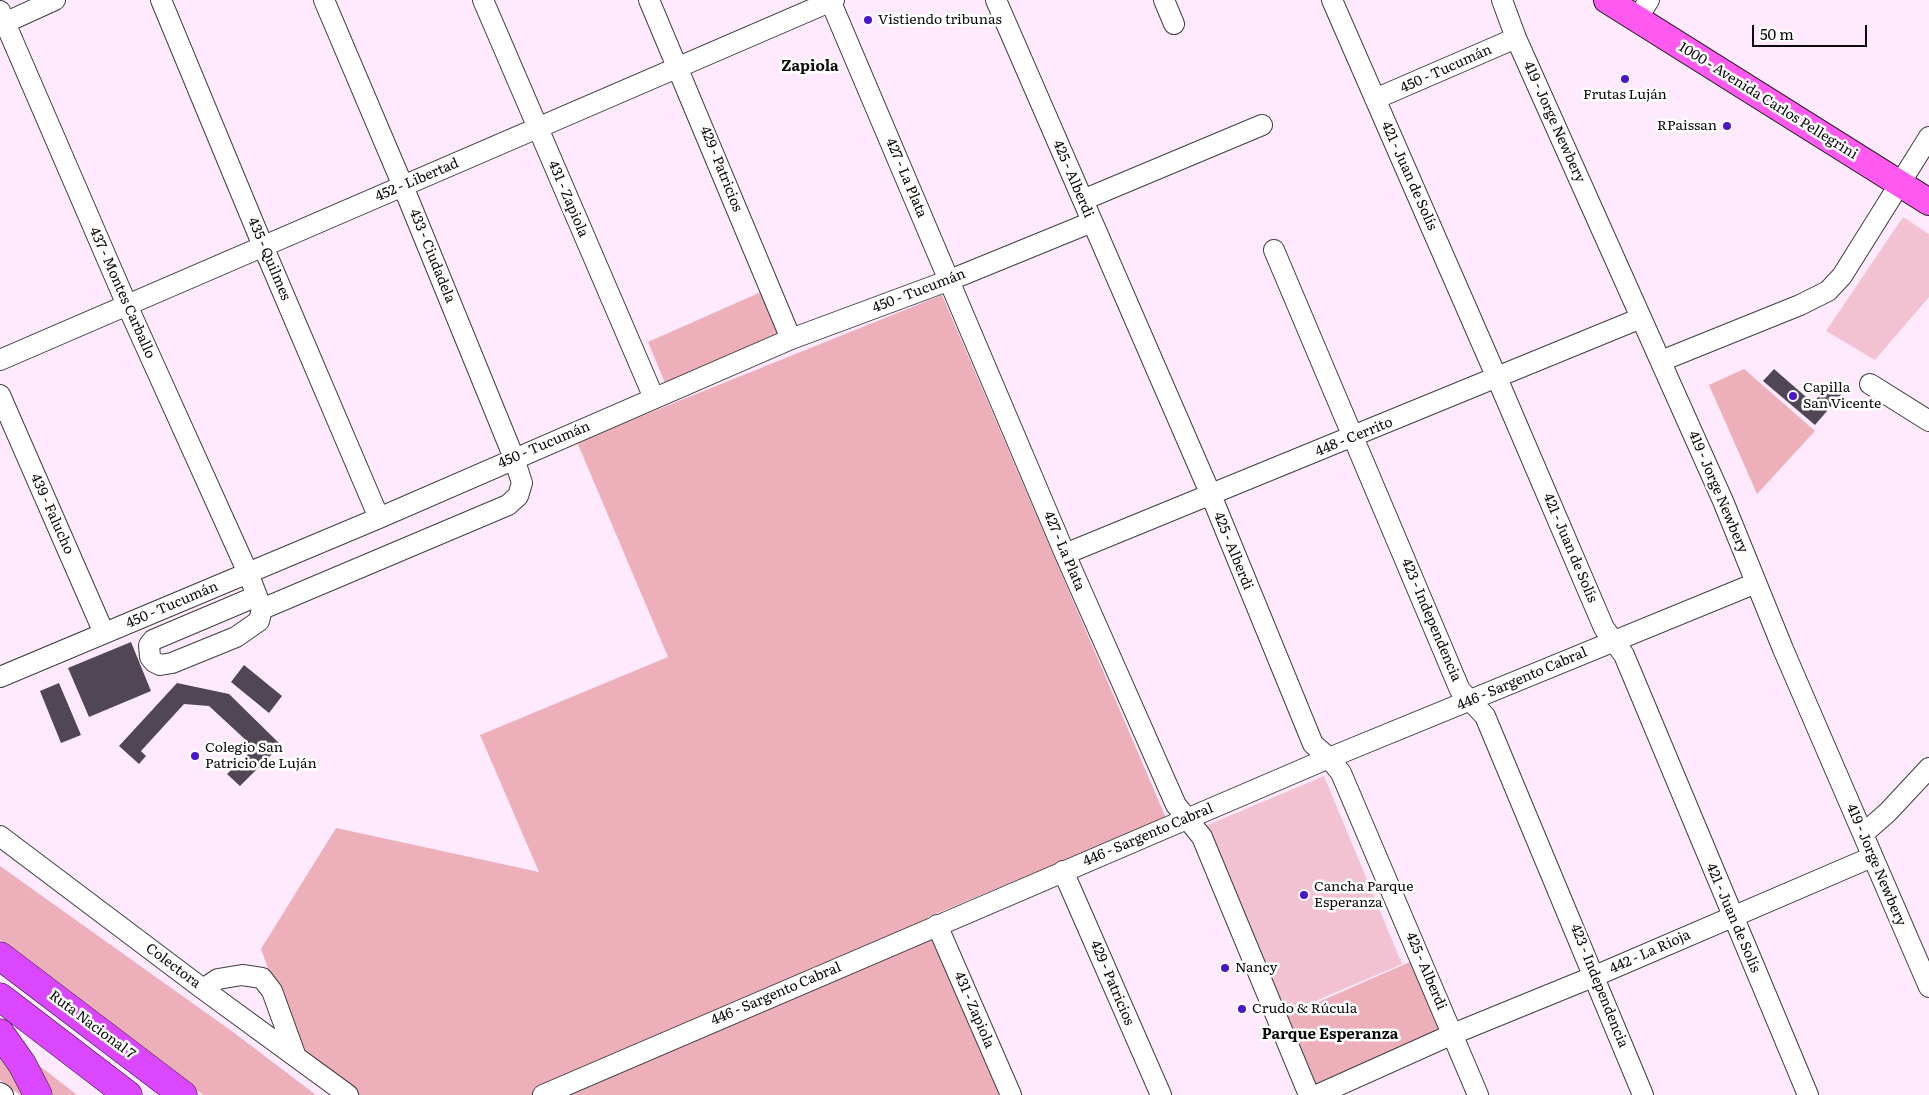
<!DOCTYPE html>
<meta charset="utf-8">
<style>
body{margin:0}
#map{position:relative;width:1929px;height:1095px;overflow:hidden;background:#ffe9fc;font-family:Literata,serif}
canvas{display:block}
.scale{position:absolute;left:1752px;top:25px;width:115px;height:22px;box-sizing:border-box;border:2px solid #0b0b0b;border-top:0;padding-left:6px;font-size:15px;line-height:18px;white-space:nowrap;color:#0b0b0b;-webkit-text-stroke:4px #fff;paint-order:stroke}
</style>
<div id="map">
<canvas width="1929" height="1095"></canvas>
<div class="scale">50 m</div>
</div>
<script>
const ctx = document.querySelector('canvas').getContext('2d');
ctx.lineJoin = 'round';
function fill(path, color) { ctx.fillStyle = color; ctx.fill(path, 'evenodd'); }
const poly = rows => new Path2D(rows.map(r => 'M' + r).join(''));
function trace(path, color, width, dash) { ctx.strokeStyle = color; ctx.lineWidth = width; ctx.lineCap = dash ? 'butt' : 'round'; ctx.setLineDash(dash || []); ctx.stroke(path); }
function write(font, color, halo, rows, align = 'center') {
  ctx.font = font + ' Literata,serif'; ctx.lineWidth = 5; ctx.setLineDash([]); ctx.textBaseline = 'middle'; ctx.strokeStyle = halo; ctx.fillStyle = color; for (const [text, x, y, turn = 0] of rows) {
    ctx.save(); ctx.translate(x, y); ctx.rotate((+turn || 0) * Math.PI / 180); ctx.textAlign = isNaN(turn) ? turn : align; if (halo) ctx.strokeText(text, 0, 0); ctx.fillText(text, 0, 0); ctx.restore();
  }
}
fill(poly([
 [761,292,779,336,665,383,648,342],
 [942,295,1166,818,928,917,1005,1095,358,1095,301,1059,261,949,336,828,539,872,480,735,668,657,577,442],
 [1744,369,1815,431,1757,494,1709,385],
 [0,866,233,1032,316,1095,203,1095,0,940],
 [1410,962,1441,1032,1315,1087,1284,1017],
 [0,1035,77,1095,20,1095,0,1080]
]), '#edafba');
fill(poly([
 [1903,217,1929,234,1929,297,1875,360,1826,331],
 [1324,776,1402,964,1285,1014,1205,826]
]), '#f3c2d2');
fill(poly([
 [1774,369,1813,403,1833,380,1845,390,1815,425,1763,381],
 [131,642,151,691,89,717,68,668],
 [244,665,282,696,269,713,231,682],
 [59,683,81,735,61,743,40,691],
 [177,683,229,694,281,745,240,786,227,774,248,754,248,742,209,706,184,704,141,751,146,756,139,764,119,746]
]), '#514655');
const minor = poly([
 [161,0,263,246,379,518],
 [483,0,654,398],
 [649,0,791,339],
 [830,0,1065,554,1176,805,1202,837,1309,1095],
 [996,0,1211,495,1313,744,1329,758,1341,773,1478,1095],
 [1164,0,1174,24],
 [1332,0,1497,378,1604,628,1624,655,1808,1095],
 [1502,0,1516,38,1723,501,1783,649,1929,987],
 [0,11,127,305,248,573,262,609,259,621,236,637,172,663,160,665,154,662,150,657,149,645,153,640,257,596],
 [1637,19,1649,0],
 [0,25,55,0],
 [1375,99,1516,38],
 [1083,200,1262,125],
 [1274,250,1460,690,1485,716,1643,1095],
 [0,360,834,0],
 [1661,361,1800,305,1828,291,1842,276,1929,137],
 [1870,384,1929,421],
 [0,395,104,633],
 [1065,554,1641,318],
 [262,609,508,505,518,496,522,483,514,458,403,186,324,0],
 [0,677,379,518,791,339,950,280,1092,222],
 [1863,834,1888,812,1929,768],
 [0,836,203,989,348,1095],
 [1063,871,1161,1095],
 [937,925,1011,1095],
 [203,989,218,979,242,975,262,978,272,991,296,1057],
 [0,1093,3,1095],
 [543,1095,1329,758,1756,583],
 [1317,1095,1453,1034,1595,976,1872,857]
]);
const major = poly([
 [1607,0,1929,202]
]);
const highway = poly([
 [0,956,183,1095],
 [0,997,128,1095],
 [0,1033,22,1064,38,1095]
]);
trace(minor, '#3e3e3e', 22);
trace(major, '#1c1c1c', 28);
trace(highway, '#1c1c1c', 29);
trace(minor, '#fff', 20);
trace(major, '#ff59ef', 26);
trace(highway, '#da47ff', 28);
for (const [x, y, r, color] of [
 [868,20,5,"#4a16c8"],
 [1625,79,5,"#4a16c8"],
 [1727,126,5,"#4a16c8"],
 [1793,396,5,"#4a16c8"],
 [195,756,5,"#4a16c8"],
 [1304,895,5,"#4a16c8"],
 [1225,968,5,"#4a16c8"],
 [1242,1009,5,"#4a16c8"]
]) { const dot = new Path2D(); dot.arc(x, y, r, 0, 2 * Math.PI); ctx.fillStyle = color; ctx.fill(dot); trace(dot, '#fff', 2); }
write('14px', '#0b0b0b', '#fff', [
 ["Vistiendo tribunas",878,20],
 ["Frutas Luján",1625,95,"center"],
 ["RPaissan",1717,126,"right"],
 ["Capilla",1803,388],
 ["San Vicente",1803,404],
 ["Colegio San",205,748],
 ["Patricio de Luján",205,764],
 ["Cancha Parque",1314,887],
 ["Esperanza",1314,903],
 ["Nancy",1235,968],
 ["Crudo & Rúcula",1252,1009]
], 'left');
write('14px', '#0b0b0b', '#fff', [
 ["450 - Tucumán",1446,69,-24],
 ["1000 - Avenida Carlos Pellegrini",1768,101,32],
 ["419 - Jorge Newbery",1554,122,66],
 ["429 - Patricios",721,169,68],
 ["421 - Juan de Solís",1409,176,66],
 ["427 - La Plata",906,178,67],
 ["425 - Alberdi",1073,179,67],
 ["452 - Libertad",417,180,-23],
 ["431 - Zapiola",568,199,67],
 ["433 - Ciudadela",432,256,68],
 ["435 - Quilmes",269,259,67],
 ["450 - Tucumán",919,291,-21],
 ["437 - Montes Carballo",122,293,66],
 ["448 - Cerrito",1354,437,-22],
 ["450 - Tucumán",544,445,-23],
 ["419 - Jorge Newbery",1718,492,67],
 ["439 - Falucho",52,514,66],
 ["421 - Juan de Solís",1570,548,67],
 ["427 - La Plata",1064,551,67],
 ["425 - Alberdi",1233,551,68],
 ["450 - Tucumán",172,605,-23],
 ["423 - Independencia",1431,620,67],
 ["446 - Sargento Cabral",1522,679,-23],
 ["446 - Sargento Cabral",1148,835,-23],
 ["419 - Jorge Newbery",1876,865,67],
 ["421 - Juan de Solís",1733,918,67],
 ["442 - La Rioja",1650,952,-24],
 ["Colectora",173,966,37],
 ["425 - Alberdi",1426,971,67],
 ["429 - Patricios",1112,983,67],
 ["423 - Independencia",1599,986,68],
 ["446 - Sargento Cabral",776,994,-23],
 ["431 - Zapiola",974,1010,67],
 ["Ruta Nacional 7",92,1025,37]
]);
write('bold 15px', '#0b0b0b', '#fff', [
 ["Zapiola",810,67],
 ["Parque Esperanza",1330,1035]
]);
</script>
